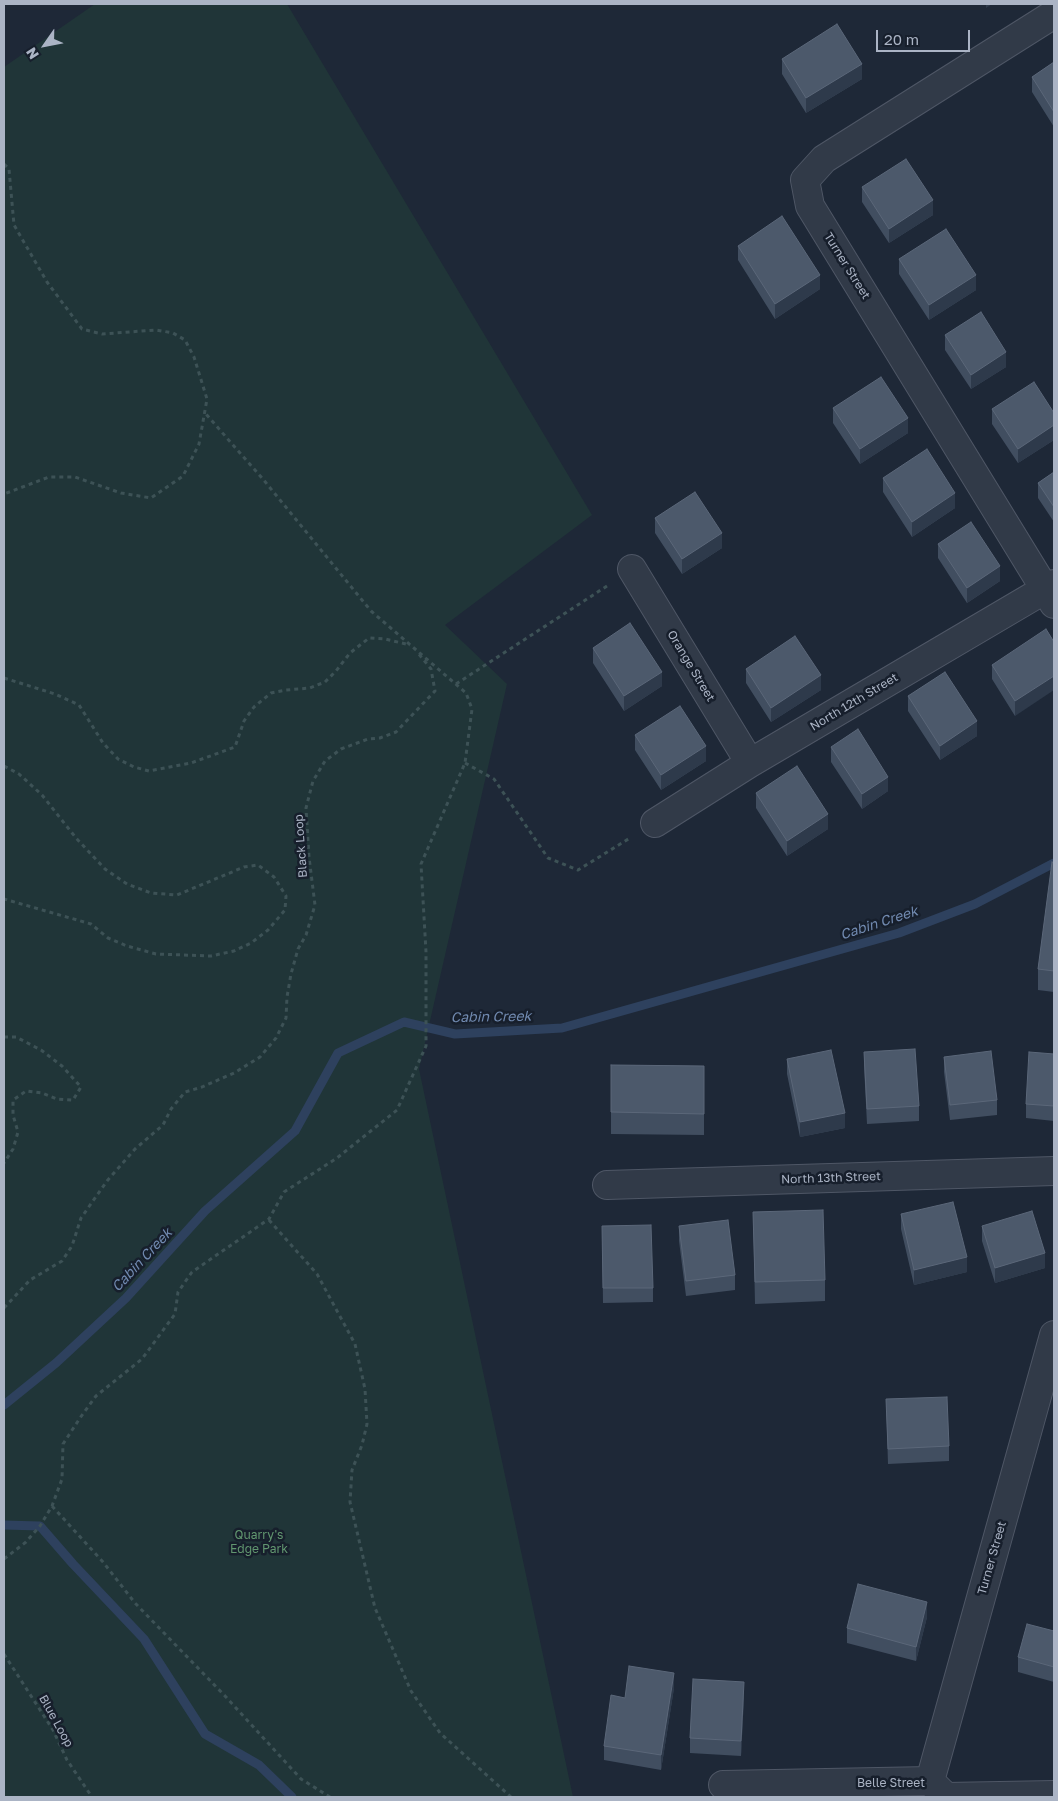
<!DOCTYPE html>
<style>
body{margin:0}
#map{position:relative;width:1058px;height:1801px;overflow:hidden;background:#1e2837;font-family:"Golos Text",sans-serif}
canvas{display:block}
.frame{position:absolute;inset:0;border:5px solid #abb4c5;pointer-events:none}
.north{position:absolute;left:20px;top:20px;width:50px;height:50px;-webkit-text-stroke:4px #171f2c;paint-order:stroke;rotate:237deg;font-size:14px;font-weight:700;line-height:20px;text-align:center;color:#abb4c5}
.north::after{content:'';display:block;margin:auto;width:18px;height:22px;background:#abb4c5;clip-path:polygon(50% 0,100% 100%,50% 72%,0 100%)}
.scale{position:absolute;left:876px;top:30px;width:94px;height:22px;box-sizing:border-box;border:2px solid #abb4c5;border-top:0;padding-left:6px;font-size:15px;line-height:18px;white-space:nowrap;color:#abb4c5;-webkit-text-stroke:4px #171f2c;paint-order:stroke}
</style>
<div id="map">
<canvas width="1058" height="1801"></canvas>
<div class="frame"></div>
<div class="north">N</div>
<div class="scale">20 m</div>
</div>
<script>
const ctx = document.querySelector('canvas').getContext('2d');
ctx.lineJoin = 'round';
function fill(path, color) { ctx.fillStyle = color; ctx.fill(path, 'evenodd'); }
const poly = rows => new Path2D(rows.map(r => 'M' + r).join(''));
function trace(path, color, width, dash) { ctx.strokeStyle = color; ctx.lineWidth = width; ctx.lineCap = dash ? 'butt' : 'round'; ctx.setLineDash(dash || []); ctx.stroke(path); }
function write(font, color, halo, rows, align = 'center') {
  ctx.font = font + ' "Golos Text",sans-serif'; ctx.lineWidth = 5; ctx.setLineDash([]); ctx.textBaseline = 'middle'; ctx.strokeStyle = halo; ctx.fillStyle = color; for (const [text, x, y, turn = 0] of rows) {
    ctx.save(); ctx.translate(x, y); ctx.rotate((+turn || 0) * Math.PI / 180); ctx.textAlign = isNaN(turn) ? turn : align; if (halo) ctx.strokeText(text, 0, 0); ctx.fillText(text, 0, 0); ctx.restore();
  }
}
fill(poly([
 [95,4,287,4,592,515,445,625,507,684,419,1069,573,1797,4,1797,4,67]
]), '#203538');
trace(poly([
 [4,1405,56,1363,126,1298,205,1211,295,1131,338,1053,404,1022,455,1034,562,1028,899,933,975,904,1054,863],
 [4,1525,40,1526,73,1564,144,1639,205,1734,259,1765,292,1797]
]), '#2e415e', 9);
const street = poly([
 [1054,14,824,159,805,180,810,206,1054,604],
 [632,569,750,763],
 [655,823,750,763,1054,584],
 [607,1185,1054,1171],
 [930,1781,1054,1335],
 [723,1785,930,1781,946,1797,1054,1795]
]);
trace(street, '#4f5766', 30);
trace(poly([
 [4,164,9,169,14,225,47,282,82,329,102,334,156,330,173,333,185,340,194,357,207,399,199,444,183,476,151,498,121,493,75,477,49,477,4,494],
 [4,678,55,694,79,705,103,743,118,759,134,767,149,771,191,763,235,747,244,721,254,707,271,693,286,690,310,688,325,682,336,671,350,653,369,638,385,639,410,645],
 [456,684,607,586],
 [465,763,494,779,548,858,578,870,630,838],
 [4,766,19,774,42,795,76,838,105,869,127,884,151,893,177,895,244,867,258,865,274,877,286,896,285,910,268,930,251,943,234,951,211,956,156,954,127,946,108,938,91,924,4,899],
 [4,1037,16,1037,41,1050,62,1066,81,1087,73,1100,57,1099,42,1093,26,1091,13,1100,13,1115,18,1132,13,1149,4,1163],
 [269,1220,317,1274,355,1344,365,1389,367,1424,362,1445,352,1470,350,1502,375,1608,411,1691,440,1733,511,1797],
 [4,1308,30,1280,62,1261,72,1246,81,1218,107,1181,135,1149,163,1125,171,1109,185,1092,202,1087,234,1073,260,1057,276,1038,286,1018,287,997,291,974,298,949,306,935,315,905,309,857,306,808,313,781,325,761,341,749,368,739,380,738,396,732,435,691,431,669,418,653],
 [52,1506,103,1562,135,1603,225,1696,301,1779,330,1797],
 [4,1559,26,1542,40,1526,52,1506,62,1479,63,1444,80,1418,96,1396,142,1359,175,1314,178,1292,192,1272,269,1219,284,1192,337,1158,397,1110,426,1046,426,952,421,864,465,763,472,709,466,693,371,611,262,478,205,413],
 [4,1654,53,1730,67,1760,92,1797]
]), '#3d5256', 3, [4, 4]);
trace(street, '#313a48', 28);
fill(poly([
 [782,59,862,79,806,113,782,74],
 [1054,62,1054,127,1032,92,1032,77],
 [862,187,933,215,889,243,862,202],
 [738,246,820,289,775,319,738,260],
 [899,259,976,290,929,320,899,274],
 [945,335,1006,367,971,389,945,350],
 [833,408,908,433,860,464,833,423],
 [992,409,1054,413,1054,440,1018,463,992,424],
 [1054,472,1054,522,1038,498,1038,483],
 [883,478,955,508,912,537,883,492],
 [655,518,722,548,682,574,655,533],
 [938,544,1000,581,967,603,938,558],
 [1054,642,1015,716,992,679,992,665],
 [593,648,662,686,624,711,593,663],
 [746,669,821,690,771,722,746,683],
 [908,696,977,736,940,760,908,711],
 [635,735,706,761,661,790,635,750],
 [831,747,888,791,862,809,831,762],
 [756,793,828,829,787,856,756,808],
 [1054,863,1054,992,1038,990,1038,969],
 [864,1052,919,1106,919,1121,867,1124,864,1066],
 [1054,1054,1054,1121,1026,1118,1026,1104],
 [944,1057,997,1100,997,1115,950,1120,944,1072],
 [787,1059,845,1128,800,1137,787,1074],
 [611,1065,704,1066,704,1135,611,1134],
 [753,1212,825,1280,825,1301,755,1304],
 [901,1214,967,1272,914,1285,901,1229],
 [602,1226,653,1288,653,1302,603,1303],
 [679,1226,735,1275,735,1290,686,1296,679,1241],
 [982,1226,1045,1268,995,1283,982,1241],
 [886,1399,949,1446,949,1461,888,1464],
 [927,1617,916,1661,847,1643,847,1628],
 [1054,1631,1054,1682,1018,1672,1018,1657],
 [674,1688,661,1770,604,1760,604,1746,625,1698],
 [744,1697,741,1756,690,1753,690,1738]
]), '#414e60');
fill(poly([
 [986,4,992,4,986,8],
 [862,64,862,79,806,113,806,98],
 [933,200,933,215,889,243,889,229],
 [820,275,820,289,775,319,775,304],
 [976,275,976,290,929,320,929,305],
 [1006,352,1006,367,971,389,971,375],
 [908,418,908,433,860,464,860,449],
 [1054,425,1054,440,1018,463,1018,449],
 [955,493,955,508,912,537,912,522],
 [722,533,722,548,682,574,682,559],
 [1000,566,1000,581,967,603,967,588],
 [662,672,662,686,624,711,624,696],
 [821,675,821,690,771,722,771,708],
 [1054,676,1054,690,1015,716,1015,701],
 [977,721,977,736,940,760,940,746],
 [706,746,706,761,661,790,661,775],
 [888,777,888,791,862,809,862,794],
 [828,814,828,829,787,856,787,841],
 [845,1113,845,1128,800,1137,800,1122],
 [1045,1253,1045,1268,995,1283,995,1268],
 [967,1257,967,1272,914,1285,914,1270],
 [927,1602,927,1617,916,1661,916,1647],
 [674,1673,674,1688,661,1770,661,1755],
 [744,1682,744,1697,741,1756,741,1741]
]), '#2e3a4b');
const building = poly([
 [837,24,862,64,806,98,782,59,837,24],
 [1054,62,1054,112,1032,77,1054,62],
 [906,159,933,200,889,229,862,187,906,159],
 [782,216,820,275,775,304,738,246,782,216],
 [946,229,976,275,929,305,899,259,946,229],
 [981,312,1006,352,971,375,945,335,981,312],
 [881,377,908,418,860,449,833,408,881,377],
 [1034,382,1054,413,1054,425,1018,449,992,409,1034,382],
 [927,449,955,493,912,522,883,478,927,449],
 [1054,472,1054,507,1038,483,1054,472],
 [695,492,722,533,682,559,655,518,695,492],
 [971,522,1000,566,967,588,938,544,971,522],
 [630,623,662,672,624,696,593,648,630,623],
 [1046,629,1054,642,1054,676,1015,701,992,665,1046,629],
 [795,636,821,675,771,708,746,669,795,636],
 [945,672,977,721,940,746,908,696,945,672],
 [680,706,706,746,661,775,635,735,680,706],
 [858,729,888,777,862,794,831,747,858,729],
 [797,766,828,814,787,841,756,793,797,766],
 [1052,862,1054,863,1054,971,1038,969,1052,862],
 [915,1049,919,1106,867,1109,864,1052,915,1049],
 [831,1050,845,1113,800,1122,787,1059,831,1050],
 [991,1051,997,1100,950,1105,944,1057,991,1051],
 [1029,1052,1054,1054,1054,1106,1026,1104,1029,1052],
 [611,1065,704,1066,704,1114,611,1112,611,1065],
 [953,1202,967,1257,914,1270,901,1214,953,1202],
 [823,1210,825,1280,755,1282,753,1212,823,1210],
 [1032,1211,1045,1253,995,1268,982,1226,1032,1211],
 [728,1220,735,1275,686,1281,679,1226,728,1220],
 [651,1225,653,1288,603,1288,602,1226,651,1225],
 [947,1397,949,1446,888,1449,886,1399,947,1397],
 [858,1584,927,1602,916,1647,847,1628,858,1584],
 [1027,1624,1054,1631,1054,1667,1018,1657,1027,1624],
 [629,1666,674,1673,661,1755,604,1746,611,1695,625,1698,629,1666],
 [693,1679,744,1682,741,1741,690,1738,693,1679]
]);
fill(building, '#4c596b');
trace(building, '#5b6779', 1);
write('12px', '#abb4c5', '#171f2c', [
 ["Turner Street",847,266,58],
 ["Orange Street",691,666,59],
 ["North 12th Street",854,702,-31],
 ["Black Loop",301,846,-94],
 ["North 13th Street",831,1178,-2],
 ["Turner Street",992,1558,-74],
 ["Blue Loop",56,1721,61],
 ["Belle Street",891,1783]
]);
write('12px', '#61966f', '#171f2c', [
 ["Quarry's",259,1535],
 ["Edge Park",259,1549]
]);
write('italic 14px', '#718ab0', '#171f2c', [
 ["Cabin Creek",879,923,-18],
 ["Cabin Creek",491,1017,-1],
 ["Cabin Creek",142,1260,-47]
]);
</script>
